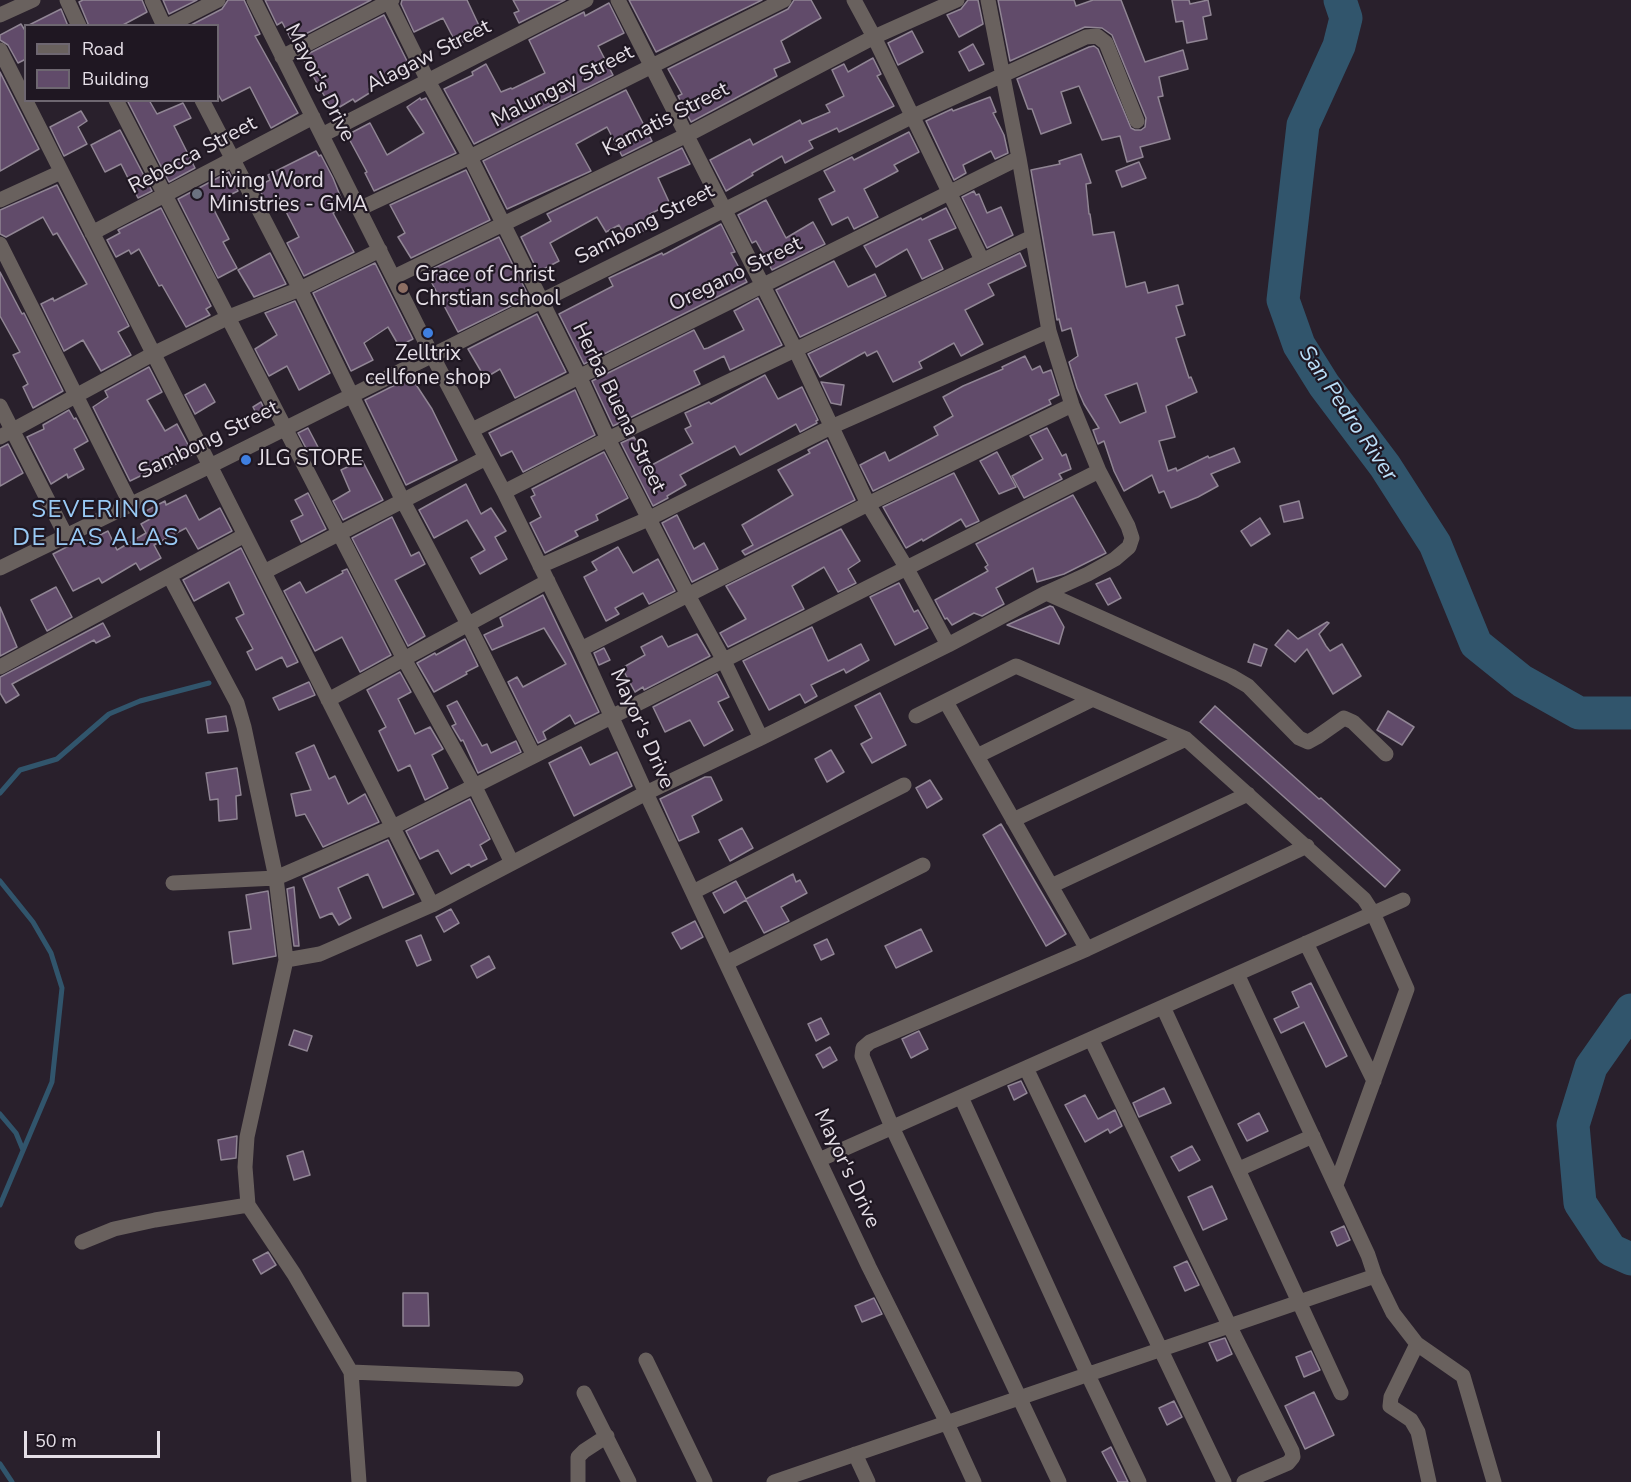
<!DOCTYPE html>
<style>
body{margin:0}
#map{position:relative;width:1631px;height:1482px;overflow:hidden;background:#29202c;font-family:"Nunito Sans",sans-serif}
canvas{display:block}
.legend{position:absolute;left:24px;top:24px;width:195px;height:78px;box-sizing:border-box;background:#1f1722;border:2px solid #6e6771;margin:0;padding:8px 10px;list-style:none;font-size:18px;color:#e5dfe7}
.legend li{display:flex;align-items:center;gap:12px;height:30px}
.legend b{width:30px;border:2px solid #6e6771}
.scale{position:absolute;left:24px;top:1431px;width:136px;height:27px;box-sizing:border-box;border:3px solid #e5dfe7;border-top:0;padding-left:8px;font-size:18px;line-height:21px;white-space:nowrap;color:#e5dfe7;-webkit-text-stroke:4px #1f1722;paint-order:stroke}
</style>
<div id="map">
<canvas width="1631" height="1482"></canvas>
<ul class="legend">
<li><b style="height:8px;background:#69615e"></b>Road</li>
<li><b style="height:16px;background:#614b6a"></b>Building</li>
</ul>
<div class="scale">50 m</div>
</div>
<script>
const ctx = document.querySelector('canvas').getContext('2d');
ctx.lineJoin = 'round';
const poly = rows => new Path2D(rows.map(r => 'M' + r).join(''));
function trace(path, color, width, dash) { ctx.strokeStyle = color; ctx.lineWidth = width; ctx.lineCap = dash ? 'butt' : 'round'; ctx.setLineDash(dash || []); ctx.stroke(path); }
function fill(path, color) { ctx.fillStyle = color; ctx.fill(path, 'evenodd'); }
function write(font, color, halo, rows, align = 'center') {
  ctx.font = font + ' "Nunito Sans",sans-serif'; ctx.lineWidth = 4.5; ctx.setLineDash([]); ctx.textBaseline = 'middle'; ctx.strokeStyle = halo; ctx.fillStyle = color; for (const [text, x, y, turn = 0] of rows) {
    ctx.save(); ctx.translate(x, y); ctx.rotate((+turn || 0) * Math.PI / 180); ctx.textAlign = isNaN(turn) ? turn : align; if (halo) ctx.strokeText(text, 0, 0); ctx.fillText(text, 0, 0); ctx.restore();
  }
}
trace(poly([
 [0,793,20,770,57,759,109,714,140,701,209,683],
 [0,881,33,922,51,953,62,988,52,1082,0,1205],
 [0,1114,16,1133,23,1150],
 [0,1464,12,1482]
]), '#31556c', 5);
trace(poly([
 [1340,0,1346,18,1339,46,1303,125,1283,300,1299,345,1324,385,1385,466,1435,544,1476,644,1522,681,1579,713,1631,713],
 [1631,1010,1591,1067,1573,1125,1580,1203,1611,1250,1631,1259]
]), '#31556c', 33);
const building = poly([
 [83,0,142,0,147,12,121,26,89,26,79,2,83,0],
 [163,0,197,0,169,14,163,0],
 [228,0,244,0,260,34,255,36,298,113,271,128,250,87,222,101,218,94,218,26,189,26,222,9,228,0],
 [265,0,371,0,292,41,282,22,277,25,265,0],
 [402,0,467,0,482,32,457,45,443,18,414,32,401,4,402,0],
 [513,0,565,0,519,23,514,13,519,11,513,0],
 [629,0,762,0,656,52,629,0],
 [794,0,811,0,821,18,781,41,790,62,774,69,777,76,691,122,678,96,682,94,668,69,788,9,794,0],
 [968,0,978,0,983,24,959,37,947,15,961,9,968,0],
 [998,0,1074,0,1076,6,1093,0,1121,0,1145,62,1183,50,1188,69,1159,77,1163,96,1158,97,1170,139,1140,147,1143,157,1127,162,1120,136,1102,140,1079,86,1061,92,1071,123,1041,134,1032,109,1028,109,1017,79,1089,47,1094,46,1098,49,1131,128,1135,130,1141,130,1145,127,1146,118,1112,35,1102,28,1085,27,1010,61,998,0],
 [1172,0,1189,0,1190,4,1208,0,1211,15,1203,17,1207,39,1187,43,1183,21,1176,22,1172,0],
 [609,3,624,33,598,46,613,75,474,144,444,89,473,75,472,72,486,64,501,92,511,88,512,89,545,73,529,40,584,12,585,16,609,3],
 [61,9,68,26,27,26,61,9],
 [384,15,410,67,369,89,371,92,355,102,353,99,333,111,302,57,384,15],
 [21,24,26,32,26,59,18,63,8,45,0,40,0,35,21,24],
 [912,31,923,52,898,65,888,43,912,31],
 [973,44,984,64,969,71,959,52,973,44],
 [873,58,881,74,877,76,894,106,839,132,837,128,809,141,813,148,785,163,782,156,752,173,753,175,726,191,710,160,750,139,753,145,800,120,802,124,830,112,826,105,844,96,832,70,844,64,848,72,873,58],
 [0,72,39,149,0,171,0,72],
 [626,90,652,141,622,156,607,127,576,144,591,171,507,209,483,161,626,90],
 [990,97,996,112,993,113,1004,135,1008,153,995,159,991,151,963,165,966,173,954,180,926,121,952,109,953,111,990,97],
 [420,98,421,100,426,98,456,153,374,191,365,173,367,172,347,135,370,123,387,155,424,133,407,107,420,98],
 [127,100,149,100,157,114,183,103,191,118,174,126,195,168,169,182,127,100],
 [81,111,87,121,78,127,87,144,64,156,50,127,81,111],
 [120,130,152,191,138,198,121,164,105,172,91,145,120,130],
 [909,132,919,152,894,165,898,171,864,189,878,217,854,229,848,217,832,225,819,199,835,191,824,171,852,157,854,160,909,132],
 [682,148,690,164,658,178,670,204,650,214,655,225,627,239,619,225,606,232,597,217,550,243,559,261,538,272,521,237,551,221,547,214,682,148],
 [316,151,319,156,321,155,333,178,345,208,333,213,354,252,304,276,287,243,299,237,278,196,266,203,258,186,270,180,268,175,316,151],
 [1081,154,1091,183,1086,184,1089,214,1090,214,1093,235,1114,232,1126,287,1145,282,1148,293,1178,285,1183,304,1176,306,1185,335,1176,338,1189,378,1191,377,1197,392,1166,406,1175,437,1159,441,1168,471,1176,468,1177,471,1208,456,1209,458,1234,448,1240,462,1211,474,1218,486,1198,497,1171,508,1164,491,1159,493,1152,475,1124,491,1114,471,1104,441,1098,444,1093,430,1099,428,1084,404,1077,388,1069,362,1078,356,1071,328,1062,331,1059,319,1057,320,1031,170,1060,164,1059,161,1081,154],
 [1137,383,1146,412,1120,423,1105,395,1137,383],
 [1139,162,1146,178,1122,187,1116,171,1139,162],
 [466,170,490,220,411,258,398,237,405,233,390,205,466,170],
 [229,172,238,191,211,204,229,239,223,242,237,268,218,278,178,199,229,172],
 [57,185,129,326,118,332,131,355,101,371,83,340,64,351,41,304,53,298,54,301,87,284,57,233,53,235,43,217,6,237,0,234,0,210,57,185],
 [974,191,976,195,979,194,987,213,1001,207,1013,235,987,248,962,197,974,191],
 [766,200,786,238,813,222,825,244,772,270,756,241,752,243,738,215,766,200],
 [161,208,211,306,206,309,210,315,186,327,162,285,159,286,139,249,131,254,129,250,116,257,107,240,120,233,118,230,161,208],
 [946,208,956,228,929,240,943,269,922,279,907,249,876,267,864,246,921,218,922,220,946,208],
 [721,224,735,252,731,253,747,282,584,364,559,314,613,286,609,278,662,253,663,255,667,253,721,224],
 [499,237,529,297,458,332,426,272,499,237],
 [270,253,286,284,254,297,238,270,270,253],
 [1020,253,1026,266,988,284,994,295,965,310,983,344,961,356,954,343,919,362,922,368,893,382,877,351,867,356,865,352,820,377,808,354,1020,253],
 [834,261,848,287,875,274,886,296,800,337,776,290,834,261],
 [375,263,413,339,399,346,388,327,364,343,373,360,351,371,313,293,375,263],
 [0,272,22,314,24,313,63,391,33,408,23,387,28,384,13,355,20,352,0,316,0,272],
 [758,298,782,345,730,370,724,356,694,371,700,384,613,426,592,381,694,330,704,349,708,348,744,330,734,311,758,298],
 [295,301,330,373,299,390,287,366,269,376,255,349,277,335,265,313,295,301],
 [537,314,566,372,515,398,500,369,485,378,468,349,537,314],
 [1025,356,1032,370,1040,366,1043,373,1051,370,1059,395,1049,400,1051,404,873,491,860,465,885,452,889,461,938,435,934,427,953,416,943,397,963,386,1003,369,1002,367,1025,356],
 [149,367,162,392,147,400,165,431,177,424,193,454,167,469,165,464,130,481,93,407,108,397,105,391,149,367],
 [765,375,778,399,802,387,818,420,816,421,817,423,800,432,796,424,740,455,735,446,680,475,686,485,667,496,668,498,653,506,621,443,634,437,650,466,693,443,685,429,691,426,685,413,709,402,711,404,765,375],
 [411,377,432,409,457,460,406,485,365,400,411,377],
 [821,382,844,385,841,405,831,403,821,382],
 [205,384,215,402,195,414,185,395,205,384],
 [575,390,595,435,523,472,512,451,501,456,489,433,575,390],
 [261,402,267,415,259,419,253,407,261,402],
 [69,410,74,419,76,418,88,441,74,449,84,469,68,478,67,474,51,484,27,437,44,429,43,425,69,410],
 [308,428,318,447,308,452,298,433,308,428],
 [1047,428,1062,456,1066,454,1071,469,1059,474,1062,479,1024,498,1012,476,1043,459,1030,436,1047,428],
 [827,440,855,500,745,555,742,551,753,545,742,525,793,495,778,470,810,453,808,450,827,440],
 [8,444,23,473,0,486,0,448,8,444],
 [604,452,628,498,596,515,598,520,575,531,578,536,545,553,530,523,541,517,531,497,535,495,532,489,604,452],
 [997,452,1016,487,999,494,980,461,997,452],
 [362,460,383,500,343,520,333,501,350,491,341,470,362,460],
 [954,473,979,521,966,527,961,519,923,541,922,539,906,548,883,507,954,473],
 [466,484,481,514,491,508,506,531,495,537,507,559,480,574,471,558,485,550,467,520,434,538,419,510,466,484],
 [308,493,326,529,301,542,291,521,303,515,295,500,308,493],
 [186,495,199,520,220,508,232,531,198,549,186,528,154,545,161,558,140,570,136,563,102,583,99,578,73,591,53,554,84,538,86,542,108,531,117,550,146,533,141,524,150,519,146,511,165,501,166,505,186,495],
 [1073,495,1106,553,1064,574,1037,582,1033,568,996,588,1004,604,982,616,974,613,952,625,947,618,945,619,935,600,988,571,985,567,988,565,976,544,1073,495],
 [1299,501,1303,518,1284,522,1280,506,1299,501],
 [677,515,694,549,704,543,718,569,692,582,662,523,677,515],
 [392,517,411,556,419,552,425,564,395,580,425,636,408,646,352,538,392,517],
 [1260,518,1270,534,1251,546,1241,531,1260,518],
 [841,529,860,561,848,569,856,583,838,592,824,567,792,586,804,609,728,647,720,633,746,619,726,586,841,529],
 [618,547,633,573,658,559,675,591,649,604,643,593,615,608,619,614,606,621,584,577,597,570,592,562,618,547],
 [241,548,298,662,287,667,282,657,256,670,247,652,253,649,236,618,244,614,229,582,194,601,183,580,241,548],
 [347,569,391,655,360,672,342,637,315,651,284,591,300,582,306,593,343,573,342,571,347,569],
 [1110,578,1121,598,1108,605,1096,584,1110,578],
 [899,583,914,612,918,610,928,628,895,645,870,597,899,583],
 [56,587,72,617,47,631,31,600,56,587],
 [543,595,599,712,575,724,570,715,543,732,546,739,538,743,508,682,517,677,523,687,566,664,544,628,492,650,484,635,503,626,500,618,543,595],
 [1050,606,1053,607,1064,627,1059,644,1007,625,1050,606],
 [0,607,17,647,0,656,0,607],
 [1327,622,1329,623,1319,634,1326,646,1330,651,1342,644,1361,676,1333,694,1307,649,1295,662,1275,645,1288,630,1298,639,1327,622],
 [103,623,110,636,96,643,94,640,12,684,19,695,6,703,0,693,0,677,103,623],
 [812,627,828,661,861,644,869,660,846,673,844,669,811,685,817,696,805,703,800,694,769,710,743,661,812,627],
 [697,634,710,656,644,690,643,687,635,692,622,668,645,655,641,647,662,636,668,647,697,634],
 [465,639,478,666,466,672,467,674,434,692,417,663,435,653,436,655,465,639],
 [1254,644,1267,649,1261,666,1248,662,1254,644],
 [604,648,610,660,599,665,594,653,604,648],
 [400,672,411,692,398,699,415,734,430,727,443,749,432,755,448,788,425,800,410,765,398,771,379,731,386,727,367,690,400,672],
 [717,674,729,697,718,702,733,730,704,746,690,720,665,732,653,707,717,674],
 [309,682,315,695,279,710,273,698,309,682],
 [880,693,906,745,872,763,861,744,872,738,855,706,880,693],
 [457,701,482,746,487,744,491,753,516,741,521,752,478,773,463,740,461,741,452,726,456,724,447,706,457,701],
 [1215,706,1319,799,1321,798,1400,870,1385,887,1200,722,1215,706],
 [1388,711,1414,727,1402,745,1377,730,1388,711],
 [226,716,228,731,208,733,206,719,226,716],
 [314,745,329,779,335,776,348,804,365,794,379,822,323,847,305,814,296,816,291,794,311,790,296,753,314,745],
 [581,747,590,765,617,752,632,786,574,816,549,763,581,747],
 [831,750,844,772,827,782,815,759,831,750],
 [237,768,241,795,236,796,237,819,219,821,218,799,210,800,206,773,237,768],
 [705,777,711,777,722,800,692,816,699,832,679,841,660,799,705,777],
 [930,780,942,799,927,808,916,788,930,780],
 [470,799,490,839,480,845,487,859,471,867,469,864,451,874,438,850,420,859,406,831,470,799],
 [1001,824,1066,934,1046,946,983,835,1001,824],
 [742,828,753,848,730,861,719,840,742,828],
 [388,840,414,894,383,908,368,874,338,888,351,918,339,925,332,913,320,918,303,878,388,840],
 [793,874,796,882,800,880,807,893,781,907,789,921,764,933,746,900,724,913,713,893,736,881,746,899,793,874],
 [294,887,299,946,294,946,287,889,294,887],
 [268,891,276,956,233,964,229,932,251,929,246,895,268,891],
 [451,909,459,923,444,932,436,917,451,909],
 [695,921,703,937,681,949,672,933,695,921],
 [921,929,932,951,896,968,885,946,921,929],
 [421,935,431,960,417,966,406,941,421,935],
 [827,939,834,954,821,960,814,945,827,939],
 [489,956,495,968,477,978,471,966,489,956],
 [1311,983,1347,1056,1326,1067,1304,1022,1281,1033,1274,1019,1299,1007,1292,992,1311,983],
 [821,1018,829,1034,816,1041,808,1024,821,1018],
 [294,1030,312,1036,307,1051,289,1045,294,1030],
 [919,1031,928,1049,911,1058,902,1039,919,1031],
 [830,1047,837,1060,823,1068,816,1055,830,1047],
 [1021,1081,1027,1093,1014,1100,1008,1086,1021,1081],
 [1164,1088,1171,1103,1139,1117,1133,1103,1164,1088],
 [1085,1095,1098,1119,1115,1110,1122,1126,1110,1133,1108,1129,1085,1142,1065,1105,1085,1095],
 [1259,1113,1268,1131,1247,1141,1238,1124,1259,1113],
 [237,1136,236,1158,221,1160,218,1140,237,1136],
 [1192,1146,1200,1160,1179,1171,1171,1157,1192,1146],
 [303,1151,310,1175,294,1180,287,1156,303,1151],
 [1212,1186,1227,1219,1203,1230,1188,1197,1212,1186],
 [1344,1226,1350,1240,1337,1246,1331,1232,1344,1226],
 [268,1252,276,1265,261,1274,253,1260,268,1252],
 [1187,1261,1199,1285,1185,1291,1174,1267,1187,1261],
 [403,1293,428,1293,429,1326,403,1326,403,1293],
 [874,1298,882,1314,862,1322,855,1306,874,1298],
 [1225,1338,1232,1354,1217,1361,1209,1343,1225,1338],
 [1311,1351,1320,1370,1304,1377,1296,1357,1311,1351],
 [1314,1392,1334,1435,1305,1449,1285,1406,1314,1392],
 [1174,1401,1182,1417,1167,1425,1159,1408,1174,1401],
 [1111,1447,1128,1482,1118,1482,1102,1452,1111,1447]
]);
fill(building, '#614b6a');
trace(building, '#908594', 1.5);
trace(poly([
 [67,0,79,26],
 [152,0,164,26],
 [254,0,432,355,504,492,581,649,646,793,869,1267,947,1423,974,1482],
 [388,0,428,81,470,157,579,376,608,439,688,595,723,659,761,738],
 [618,0,795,349,868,504,906,567,948,645],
 [854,0,874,37,982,260],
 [0,15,33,0],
 [167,26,218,0],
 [0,50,432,905],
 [282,57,392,0],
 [116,100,404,659,475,787,512,863],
 [202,100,300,289,403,501,468,624,534,756],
 [322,135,586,0],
 [0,200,61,172],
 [359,209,470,157,784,0],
 [92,233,313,117],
 [0,244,130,503],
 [394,277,687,135,874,37,957,0],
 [0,406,66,536],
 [472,430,1019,158],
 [0,437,153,354,229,317,300,289,380,250],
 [504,492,608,439,1032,237],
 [540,566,648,519,831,427,1049,331],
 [0,568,210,466,911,117,1086,37,1097,36,1106,43,1137,121],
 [264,572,486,458],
 [170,577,237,703,244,727,276,878,286,960,247,1137,245,1167,248,1205,294,1274,351,1372,359,1482],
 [1046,593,1231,676,1248,686,1299,738,1308,742,1317,737,1344,718,1353,722,1386,754],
 [581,649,868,504,1072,405],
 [0,667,245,535],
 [328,700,548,581],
 [946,702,1087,949],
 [916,716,1016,666,1186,739,1364,899,1373,913,1407,989,1336,1185],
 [977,756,1093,699],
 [1013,820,1186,739],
 [173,883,276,878,393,827,1099,471],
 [1051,886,1248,794],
 [693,892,904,785],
 [1306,943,1374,1081],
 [286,960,320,954,432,905,646,793,761,738,948,645,1046,593,1088,574,1115,559,1129,547,1132,538,1128,526,1099,471,1072,405,1049,331,1019,158,988,0],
 [726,963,923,865],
 [1237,974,1368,1255,1375,1276],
 [1163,1007,1341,1393],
 [1091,1039,1230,1327,1292,1451,1293,1457,1288,1463,1244,1482],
 [1026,1068,1224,1482],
 [961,1097,1088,1375,1139,1482],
 [819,1160,1403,900],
 [1239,1169,1313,1136],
 [82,1242,114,1229,155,1220,248,1205],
 [646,1360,705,1482],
 [351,1372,516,1379],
 [584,1393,629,1482],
 [855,1454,868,1482],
 [578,1482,578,1457,584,1451,607,1436],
 [774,1482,1375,1276,1393,1313,1417,1344],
 [1059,1482,892,1127,862,1056,863,1048,870,1042,1087,949,1307,846],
 [1429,1482,1418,1432,1411,1420,1390,1406,1391,1397,1417,1344,1463,1376,1494,1482]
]), '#69615e', 15);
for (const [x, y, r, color] of [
 [197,194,6,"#6b7280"],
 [403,288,6,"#8d6e63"],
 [428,333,6,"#3f7fe0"],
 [246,460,6,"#3f7fe0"]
]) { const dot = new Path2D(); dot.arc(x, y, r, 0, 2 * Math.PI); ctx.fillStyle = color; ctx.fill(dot); trace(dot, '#1f1722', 2); }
write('21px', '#e5dfe7', '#1f1722', [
 ["Alagaw Street",429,57,-27],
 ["Mayor's Drive",319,83,63],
 ["Malungay Street",563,87,-27],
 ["Kamatis Street",666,120,-27],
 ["Rebecca Street",193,156,-28],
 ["Sambong Street",645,225,-27],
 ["Oregano Street",736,275,-26],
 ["Herba Buena Street",618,408,64],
 ["Sambong Street",209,441,-26],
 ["Mayor's Drive",641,729,66],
 ["Mayor's Drive",846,1169,65]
]);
write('21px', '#e5dfe7', '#1f1722', [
 ["Living Word",209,182],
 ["Ministries - GMA",209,206],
 ["Grace of Christ",415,276],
 ["Chrstian school",415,300],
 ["Zelltrix",428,355,"center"],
 ["cellfone shop",428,379,"center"],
 ["JLG STORE",258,460]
], 'left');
write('italic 22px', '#bce0fa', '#1f1722', [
 ["San Pedro River",1347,414,56]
]);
ctx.letterSpacing = '1.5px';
write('24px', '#99caf5', '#1f1722', [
 ["SEVERINO",96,511],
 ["DE LAS ALAS",96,539]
]);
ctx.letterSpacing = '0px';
</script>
